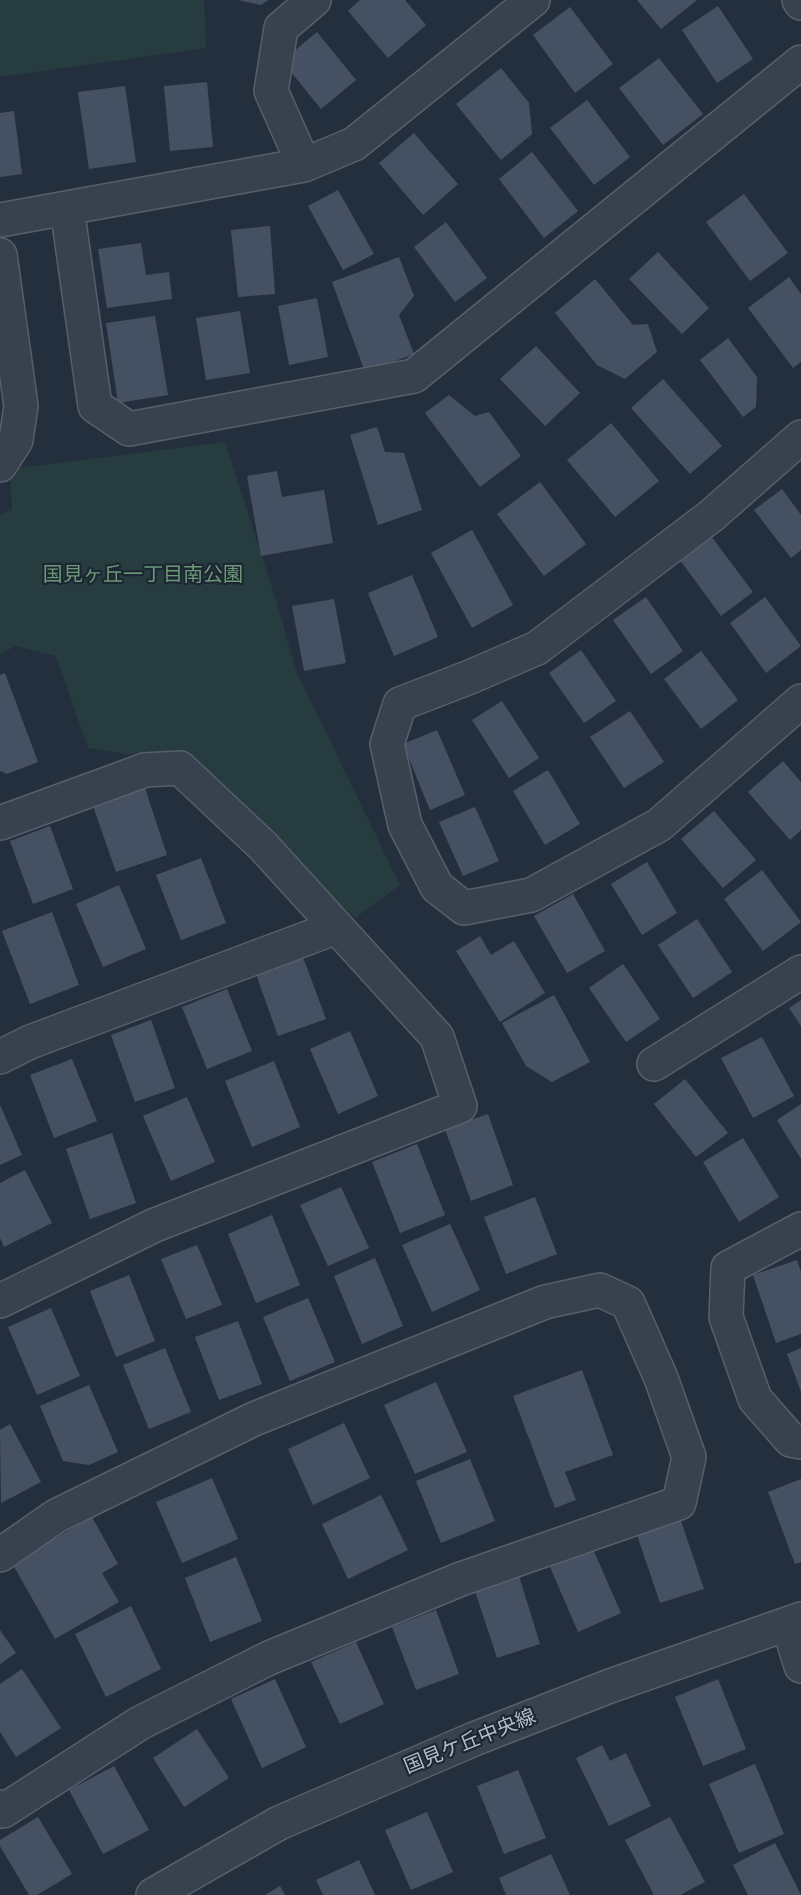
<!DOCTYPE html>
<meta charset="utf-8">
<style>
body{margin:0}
canvas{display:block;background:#242f3e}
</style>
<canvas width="801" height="1895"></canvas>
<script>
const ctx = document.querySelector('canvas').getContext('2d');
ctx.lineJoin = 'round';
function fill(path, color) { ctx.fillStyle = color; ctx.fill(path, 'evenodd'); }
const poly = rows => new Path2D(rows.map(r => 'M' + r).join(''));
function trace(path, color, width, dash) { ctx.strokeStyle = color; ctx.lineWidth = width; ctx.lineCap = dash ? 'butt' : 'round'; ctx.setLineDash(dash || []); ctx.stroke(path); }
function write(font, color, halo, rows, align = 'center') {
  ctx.font = font + ' "Open Sans","Noto Sans JP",sans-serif'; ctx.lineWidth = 4.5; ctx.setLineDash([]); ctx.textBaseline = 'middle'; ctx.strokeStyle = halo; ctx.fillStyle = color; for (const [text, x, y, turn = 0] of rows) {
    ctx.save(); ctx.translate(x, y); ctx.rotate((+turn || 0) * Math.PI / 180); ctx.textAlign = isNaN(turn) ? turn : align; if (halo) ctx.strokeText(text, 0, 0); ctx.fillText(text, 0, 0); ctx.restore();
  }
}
fill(poly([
 [0,0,204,0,206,48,0,77],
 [225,442,276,600,296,671,400,885,355,918,194,762,154,752,126,754,88,748,56,656,15,646,0,655,0,514,12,510,10,469]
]), '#263c3f');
fill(poly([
 [238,0,268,0,261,5],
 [360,0,405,0,426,25,388,58,348,11],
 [637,0,697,0,661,29],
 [718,6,753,59,717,83,682,30],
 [570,7,613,64,575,93,533,35],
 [317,32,356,80,321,109,282,61],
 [659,58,703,114,663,145,619,88],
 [501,68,529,103,532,134,501,160,456,104],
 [207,82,213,147,170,151,164,86],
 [125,86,136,162,89,169,78,92],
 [587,100,630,157,594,185,550,128],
 [14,111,22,174,0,177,0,113],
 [414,133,458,184,423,215,379,163],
 [532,152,578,211,544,238,499,179],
 [338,190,374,254,343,270,308,206],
 [744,194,788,253,750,281,706,222],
 [446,222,487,278,455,302,414,247],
 [270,226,275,294,238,297,231,230],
 [141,243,146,275,169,272,172,299,107,308,98,249],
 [658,252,709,308,682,334,629,279],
 [399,257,414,296,399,315,414,354,365,372,332,282],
 [789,277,801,294,801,362,793,368,748,308],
 [595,279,633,325,648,324,657,352,625,379,597,365,555,313],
 [317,298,328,357,289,365,278,306],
 [240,311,250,373,206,380,196,318],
 [155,316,168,395,118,403,106,323],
 [728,338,757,377,756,407,743,417,700,360],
 [536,346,580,393,545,426,500,379],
 [663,379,722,446,690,474,631,408],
 [449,395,475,416,489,412,521,456,480,487,425,413],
 [611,423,659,481,615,517,567,460],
 [377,427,385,452,404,453,422,510,378,525,350,435],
 [277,471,282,497,324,490,333,543,261,556,247,476],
 [540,482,586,544,544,576,497,514],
 [782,489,801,515,801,550,791,558,754,510],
 [472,530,513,605,472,628,431,553],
 [711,536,753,592,721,616,680,560],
 [412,575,438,637,394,656,368,593],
 [646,597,683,651,651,674,613,620],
 [765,597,801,646,766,673,730,623],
 [334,599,346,663,304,671,292,606],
 [581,650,616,701,584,723,549,673],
 [701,651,738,700,701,729,664,679],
 [5,673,38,762,7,774,0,771,0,675],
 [502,701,539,758,509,778,472,720],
 [630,711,664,762,624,788,590,737],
 [437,730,465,795,430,810,403,744],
 [783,761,801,782,801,830,790,840,748,792],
 [548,770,580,824,545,845,513,791],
 [145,788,167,855,116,872,93,806],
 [475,807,499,861,463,876,439,822],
 [714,811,756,860,723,888,681,839],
 [50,826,73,889,33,904,10,841],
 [201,858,226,923,181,940,156,875],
 [647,862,677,913,642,935,611,884],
 [762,870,801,922,763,951,724,899],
 [119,885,146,949,103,967,76,904],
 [573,894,605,951,567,973,534,916],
 [52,912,79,985,30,1004,2,931],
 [697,919,732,972,693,998,658,945],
 [480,936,491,955,514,941,545,993,500,1022,456,951],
 [303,957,326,1019,278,1036,256,974],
 [623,964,660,1019,626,1042,589,988],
 [227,989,252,1051,207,1069,182,1007],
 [554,995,590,1062,552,1082,526,1066,502,1023],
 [801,1000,801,1026,789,1008],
 [151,1020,175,1088,135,1102,111,1035],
 [350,1031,378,1096,338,1114,310,1049],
 [762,1037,794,1096,753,1118,721,1058],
 [72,1059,97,1121,54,1138,30,1075],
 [274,1061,300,1127,252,1147,225,1081],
 [685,1079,728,1133,696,1157,654,1104],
 [187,1097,215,1162,171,1181,143,1116],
 [801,1104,801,1159,777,1120],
 [0,1105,22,1155,0,1165],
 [488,1114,513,1185,471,1201,445,1129],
 [112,1133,136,1203,90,1219,66,1149],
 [743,1138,779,1197,739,1222,703,1162],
 [417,1144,445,1215,400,1233,372,1162],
 [25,1170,52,1223,4,1247,0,1238,0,1183],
 [341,1187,369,1248,328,1266,300,1205],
 [535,1197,557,1254,506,1274,484,1217],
 [272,1215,300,1285,256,1303,228,1234],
 [450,1224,480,1290,432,1312,402,1245],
 [197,1245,222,1305,186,1319,161,1259],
 [375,1258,403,1326,362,1344,334,1276],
 [797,1260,801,1272,801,1334,776,1343,753,1275],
 [129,1275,155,1341,116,1357,90,1291],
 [308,1298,335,1362,290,1381,263,1317],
 [51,1308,80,1376,37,1395,8,1327],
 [238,1321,262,1384,219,1400,195,1337],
 [165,1348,191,1412,149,1429,123,1365],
 [801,1348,801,1392,787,1354],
 [582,1370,613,1455,565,1472,576,1500,555,1508,513,1396],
 [436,1382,467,1452,415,1474,384,1405],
 [89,1385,118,1452,89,1465,63,1461,40,1406],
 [344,1423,370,1478,313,1505,288,1449],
 [10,1424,41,1482,1,1503,0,1430],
 [470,1459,495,1521,441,1543,416,1481],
 [212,1478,238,1539,182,1563,156,1502],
 [801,1479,801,1562,795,1564,768,1492],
 [381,1495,408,1550,348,1579,322,1524],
 [92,1517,118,1564,102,1573,119,1602,55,1639,12,1563],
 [681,1521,704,1589,660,1603,637,1535],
 [593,1549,621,1613,578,1632,550,1567],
 [236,1557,262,1621,210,1642,185,1578],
 [519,1576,540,1644,497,1658,475,1591],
 [131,1606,161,1669,106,1697,75,1634],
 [436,1610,459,1674,416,1690,392,1627],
 [0,1630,16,1653,0,1664],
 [356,1642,384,1704,340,1724,311,1662],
 [22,1669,61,1728,16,1757,0,1732,0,1684],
 [275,1679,306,1747,262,1768,231,1699],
 [718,1679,746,1749,703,1766,675,1697],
 [197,1729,229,1778,184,1807,153,1758],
 [602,1745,610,1761,626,1753,651,1806,609,1826,576,1758],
 [755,1764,784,1834,739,1853,709,1784],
 [114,1766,149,1830,103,1854,69,1790],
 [518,1770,546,1838,504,1854,477,1786],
 [427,1812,453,1872,411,1890,385,1830],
 [38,1817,72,1874,37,1895,29,1895,0,1846,0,1840],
 [670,1817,705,1882,680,1895,654,1895,625,1840],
 [775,1843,801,1895,748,1895,733,1865],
 [551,1854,570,1895,506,1895,499,1878],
 [359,1860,375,1895,323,1895,316,1880],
 [280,1886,285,1895,265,1895]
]), '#455162');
const minor = poly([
 [799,0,801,3],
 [304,165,271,91,281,28,314,0],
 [67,208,95,406,129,429,414,376,801,62],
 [0,220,304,165,354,144,533,0],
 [0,255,21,406,16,440,0,465],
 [801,437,711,516,537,648,470,677,400,704,387,744,405,825,437,887,464,908,531,895,659,825,801,701],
 [0,823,145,770,180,768,263,846,437,1037,460,1106,155,1225,0,1301],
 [0,1057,30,1042,337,927],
 [654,1064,801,972],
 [801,1229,728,1268,726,1317,755,1399,791,1440,801,1442],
 [0,1555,56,1516,254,1419,545,1302,600,1290,628,1303,661,1378,689,1457,679,1503,461,1579,269,1658,140,1723,3,1811,0,1807],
 [788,1624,801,1666],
 [153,1895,279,1823,474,1739,610,1686,801,1619]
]);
trace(minor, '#565f6c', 36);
trace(minor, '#38414e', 33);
write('20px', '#6b9a76', '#1d2633', [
 ["国見ヶ丘一丁目南公園",143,575]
]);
write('20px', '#b4bcc9', '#1d2633', [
 ["国見ケ丘中央線",470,1742,-22]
]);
</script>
